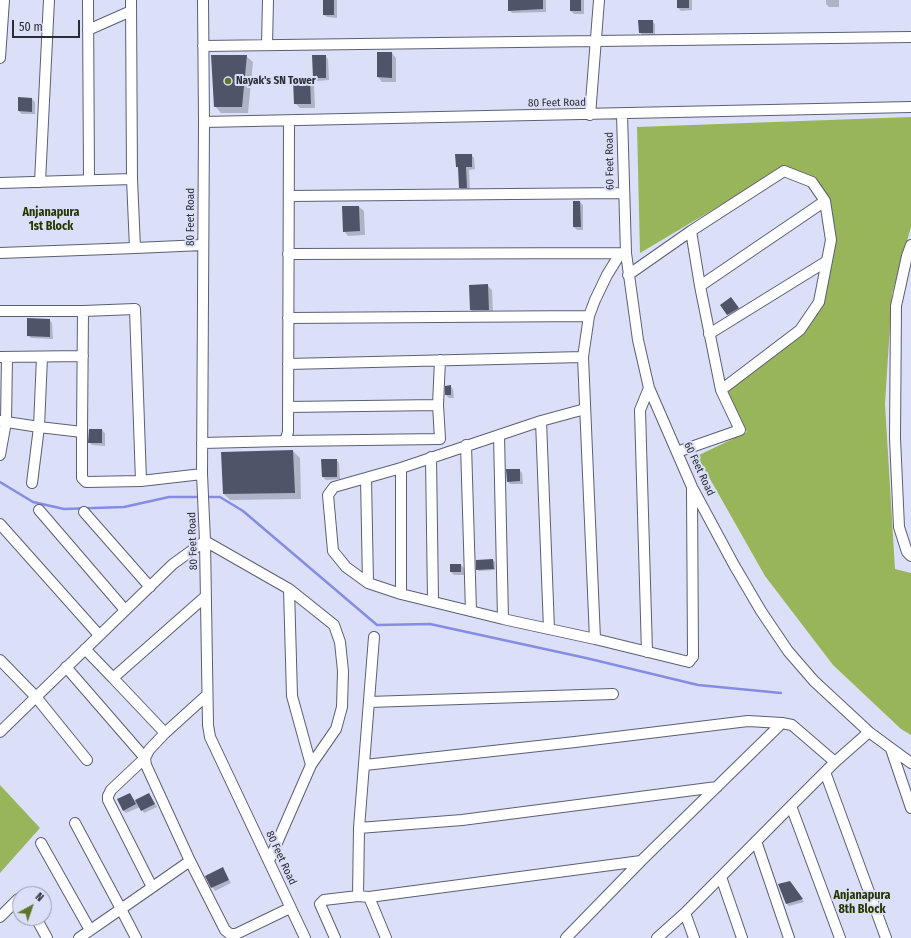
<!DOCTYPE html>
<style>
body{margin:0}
#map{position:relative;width:911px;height:938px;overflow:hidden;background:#dbe0f8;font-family:"Fira Sans Condensed",sans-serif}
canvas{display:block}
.north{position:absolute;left:12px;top:886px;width:40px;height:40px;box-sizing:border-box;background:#dbe0f8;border:1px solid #9598aa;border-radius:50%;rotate:40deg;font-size:11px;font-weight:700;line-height:16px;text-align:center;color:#2b2c35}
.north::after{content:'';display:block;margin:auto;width:14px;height:18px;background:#5e7628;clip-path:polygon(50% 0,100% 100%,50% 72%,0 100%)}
.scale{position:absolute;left:12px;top:20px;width:68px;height:18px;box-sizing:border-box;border:2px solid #2b2c35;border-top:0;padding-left:5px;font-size:12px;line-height:14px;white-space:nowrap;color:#2b2c35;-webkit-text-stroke:3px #dbe0f8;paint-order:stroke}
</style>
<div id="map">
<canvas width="911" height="938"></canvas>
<div class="north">N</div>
<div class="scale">50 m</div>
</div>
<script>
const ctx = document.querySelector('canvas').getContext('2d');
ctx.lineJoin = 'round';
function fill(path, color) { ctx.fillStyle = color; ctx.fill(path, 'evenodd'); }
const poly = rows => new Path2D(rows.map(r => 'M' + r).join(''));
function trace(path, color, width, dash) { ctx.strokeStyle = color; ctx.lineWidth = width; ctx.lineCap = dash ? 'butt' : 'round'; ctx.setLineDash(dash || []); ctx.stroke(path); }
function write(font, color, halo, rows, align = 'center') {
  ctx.font = font + ' "Fira Sans Condensed",sans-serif'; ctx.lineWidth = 4; ctx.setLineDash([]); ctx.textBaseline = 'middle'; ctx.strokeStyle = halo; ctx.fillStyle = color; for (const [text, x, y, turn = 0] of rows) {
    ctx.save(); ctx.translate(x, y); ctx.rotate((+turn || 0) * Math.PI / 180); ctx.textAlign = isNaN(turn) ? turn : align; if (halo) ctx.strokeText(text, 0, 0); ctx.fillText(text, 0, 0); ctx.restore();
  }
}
fill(poly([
 [911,117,911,227,892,294,885,404,895,569,911,573,911,735,901,729,833,665,765,576,697,456,747,432,727,390,803,330,823,302,832,251,823,191,808,174,783,168,640,253,637,127],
 [0,785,40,828,0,873]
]), '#98b659');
fill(poly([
 [324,0,337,0,337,18,327,17,324,15],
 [509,0,546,0,546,12,512,13,509,10],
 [571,0,584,0,584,14,574,14,571,11],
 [678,0,692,0,692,10,681,11,678,8],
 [826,0,839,0,839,7,829,7,826,4],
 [652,21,655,24,655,35,642,35,640,32],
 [392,53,396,58,396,82,382,82,378,77],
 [246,56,253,62,248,113,221,113,215,106],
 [325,56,328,59,329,80,317,81,314,78],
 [310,80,314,85,315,108,300,108,295,103],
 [19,98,32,99,35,102,35,114,22,114,19,111],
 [471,155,474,158,475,169,469,170,470,190,463,191,460,188,459,169,457,167],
 [574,202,580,202,583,205,583,230,577,230,574,227],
 [359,207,364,211,365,235,348,236,344,231],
 [487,285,492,290,493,314,476,315,471,310],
 [733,301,741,311,731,317,728,314],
 [49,320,52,323,53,339,31,338,28,335],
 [450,386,453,389,454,398,449,398,446,395],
 [102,430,105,433,105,446,92,445,90,443],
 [293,451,300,458,301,499,230,500,224,494,223,453],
 [336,460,339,463,340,479,326,480,323,477],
 [519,470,522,473,523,484,510,484,508,481],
 [493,560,495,562,495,570,479,571,477,569],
 [461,565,464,568,464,575,454,575,451,572],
 [130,794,135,801,149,794,157,807,144,813,140,807,126,813,123,810],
 [223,869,231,883,215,891,206,877],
 [793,885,804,902,789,906,786,903]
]), '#0003');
trace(poly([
 [0,482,33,502,64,509,124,507,169,497,201,497],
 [206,497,220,497,243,511,377,625,430,624,586,658,698,685,781,693]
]), '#848de2', 2.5);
fill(poly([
 [323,0,334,0,334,15,323,15],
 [508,0,543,0,543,9,508,11],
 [570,0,581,0,581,11,570,11],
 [677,0,689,0,689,8,677,8],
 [638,20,653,20,653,33,639,33],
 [377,52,392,52,392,78,377,77],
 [211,55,247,55,242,107,214,107],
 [312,55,326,55,326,78,313,78],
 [310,79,311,104,294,104,293,80],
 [18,97,32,98,32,112,18,111],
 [455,154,472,154,472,167,466,167,467,188,459,188,458,167,456,167],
 [573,201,580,201,581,227,573,227],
 [342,206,359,206,360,231,343,232],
 [488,284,489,310,470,310,469,285],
 [731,297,739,308,727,315,720,305],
 [27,318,50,319,50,337,27,336],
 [451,385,451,395,445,395,445,386],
 [89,429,102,429,102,443,88,443],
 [293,450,295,493,223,494,221,452],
 [321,459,337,459,337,477,322,477],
 [506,469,520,469,520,481,507,482],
 [493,559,494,569,476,570,476,560],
 [450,564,461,564,461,572,450,572],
 [130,793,136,804,123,811,117,799],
 [149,793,155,804,141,811,135,800],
 [223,867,229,880,211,888,205,876],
 [790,881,803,899,786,904,778,884]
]), '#505468');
const minor = poly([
 [88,0,89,180],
 [131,0,132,179,135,248,203,245],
 [203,0,204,122,202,474,205,541,208,725,210,737,305,938],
 [88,30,131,11],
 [267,45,268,0],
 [203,46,911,37],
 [0,58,4,0],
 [622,114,626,253,638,340,649,388,692,487,734,565,761,611,788,651,814,681,869,732,911,763],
 [590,115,599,0],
 [204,122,911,107],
 [40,182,49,0],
 [0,183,132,179],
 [289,196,623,193],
 [911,245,907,256,896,306,895,438,899,527,907,552,911,556],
 [0,253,135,248],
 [288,254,624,253],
 [620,254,607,275,595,300,589,316,583,357,595,639,689,662,691,659,693,657,692,489],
 [628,275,691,231,784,171,812,182,825,201,831,240,819,302,800,330,721,390,700,286,691,231],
 [700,286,825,201],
 [0,311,83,311,135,309,141,481],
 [288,318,589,316],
 [709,334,827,261],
 [0,357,83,356],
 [288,364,583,357],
 [288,407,438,405,440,360],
 [585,409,541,421,401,468,334,487,328,495,333,551,346,567,368,583,401,594,503,619,595,639],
 [0,421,39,427,82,432,82,478,86,482,141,481,202,474],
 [541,421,549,629],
 [82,432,83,311],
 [499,435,503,619],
 [285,441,440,439,438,405],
 [202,443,285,441,288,432,289,121],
 [466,445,471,611],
 [677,452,740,430,721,390],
 [0,455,6,422,7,357],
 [431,457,433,601],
 [401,468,401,594],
 [366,478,368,583],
 [32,483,39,427,42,357],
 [39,510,125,610],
 [84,512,150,587],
 [0,524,99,635],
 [289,589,292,696,311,765],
 [374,637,359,828,358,896,369,897,386,938],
 [85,649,113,678,206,596],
 [647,652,640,410,649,388],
 [0,660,36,697,87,760],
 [66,667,145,758,111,790,108,796,108,800,152,887],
 [113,678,165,733],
 [369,702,613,694],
 [0,732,173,564,205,541,289,589,334,625,340,642,343,671,342,707,336,729,311,765,269,861],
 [891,749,911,808],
 [365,765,575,742,748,721,782,723],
 [825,772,886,938],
 [791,806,840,938],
 [75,823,121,909,190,861,146,765,145,758,149,750,165,733,207,695],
 [359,828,462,820,717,787],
 [756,841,789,938],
 [41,843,90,930],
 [190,861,225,930,230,934,236,934,290,908],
 [721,877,742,938],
 [369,897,641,861],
 [685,913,694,938],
 [0,917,18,899,20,899],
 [36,918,47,938],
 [79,938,121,909,136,938],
 [335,938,320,904,324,900,358,896],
 [566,938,641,861,782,723,792,725,835,762,869,732],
 [657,938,685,913,791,806,835,762]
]);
trace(minor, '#5c5f74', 12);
trace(minor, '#fff', 10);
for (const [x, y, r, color] of [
 [228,81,4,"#5e7628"]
]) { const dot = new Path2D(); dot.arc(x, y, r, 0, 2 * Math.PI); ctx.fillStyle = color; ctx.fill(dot); trace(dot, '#dbe0f8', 1.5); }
write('bold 11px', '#2b2c35', '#dbe0f8', [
 ["Nayak's SN Tower",236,81]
], 'left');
write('11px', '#2b2c35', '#dbe0f8', [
 ["80 Feet Road",557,103,-1],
 ["60 Feet Road",610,161,-91],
 ["80 Feet Road",191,217,-90],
 ["60 Feet Road",699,469,65],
 ["80 Feet Road",193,541,-92],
 ["80 Feet Road",281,858,65]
]);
write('bold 12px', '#273600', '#dbe0f8', [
 ["Anjanapura",51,213],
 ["1st Block",51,227],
 ["Anjanapura",862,896],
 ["8th Block",862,910]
]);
</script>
